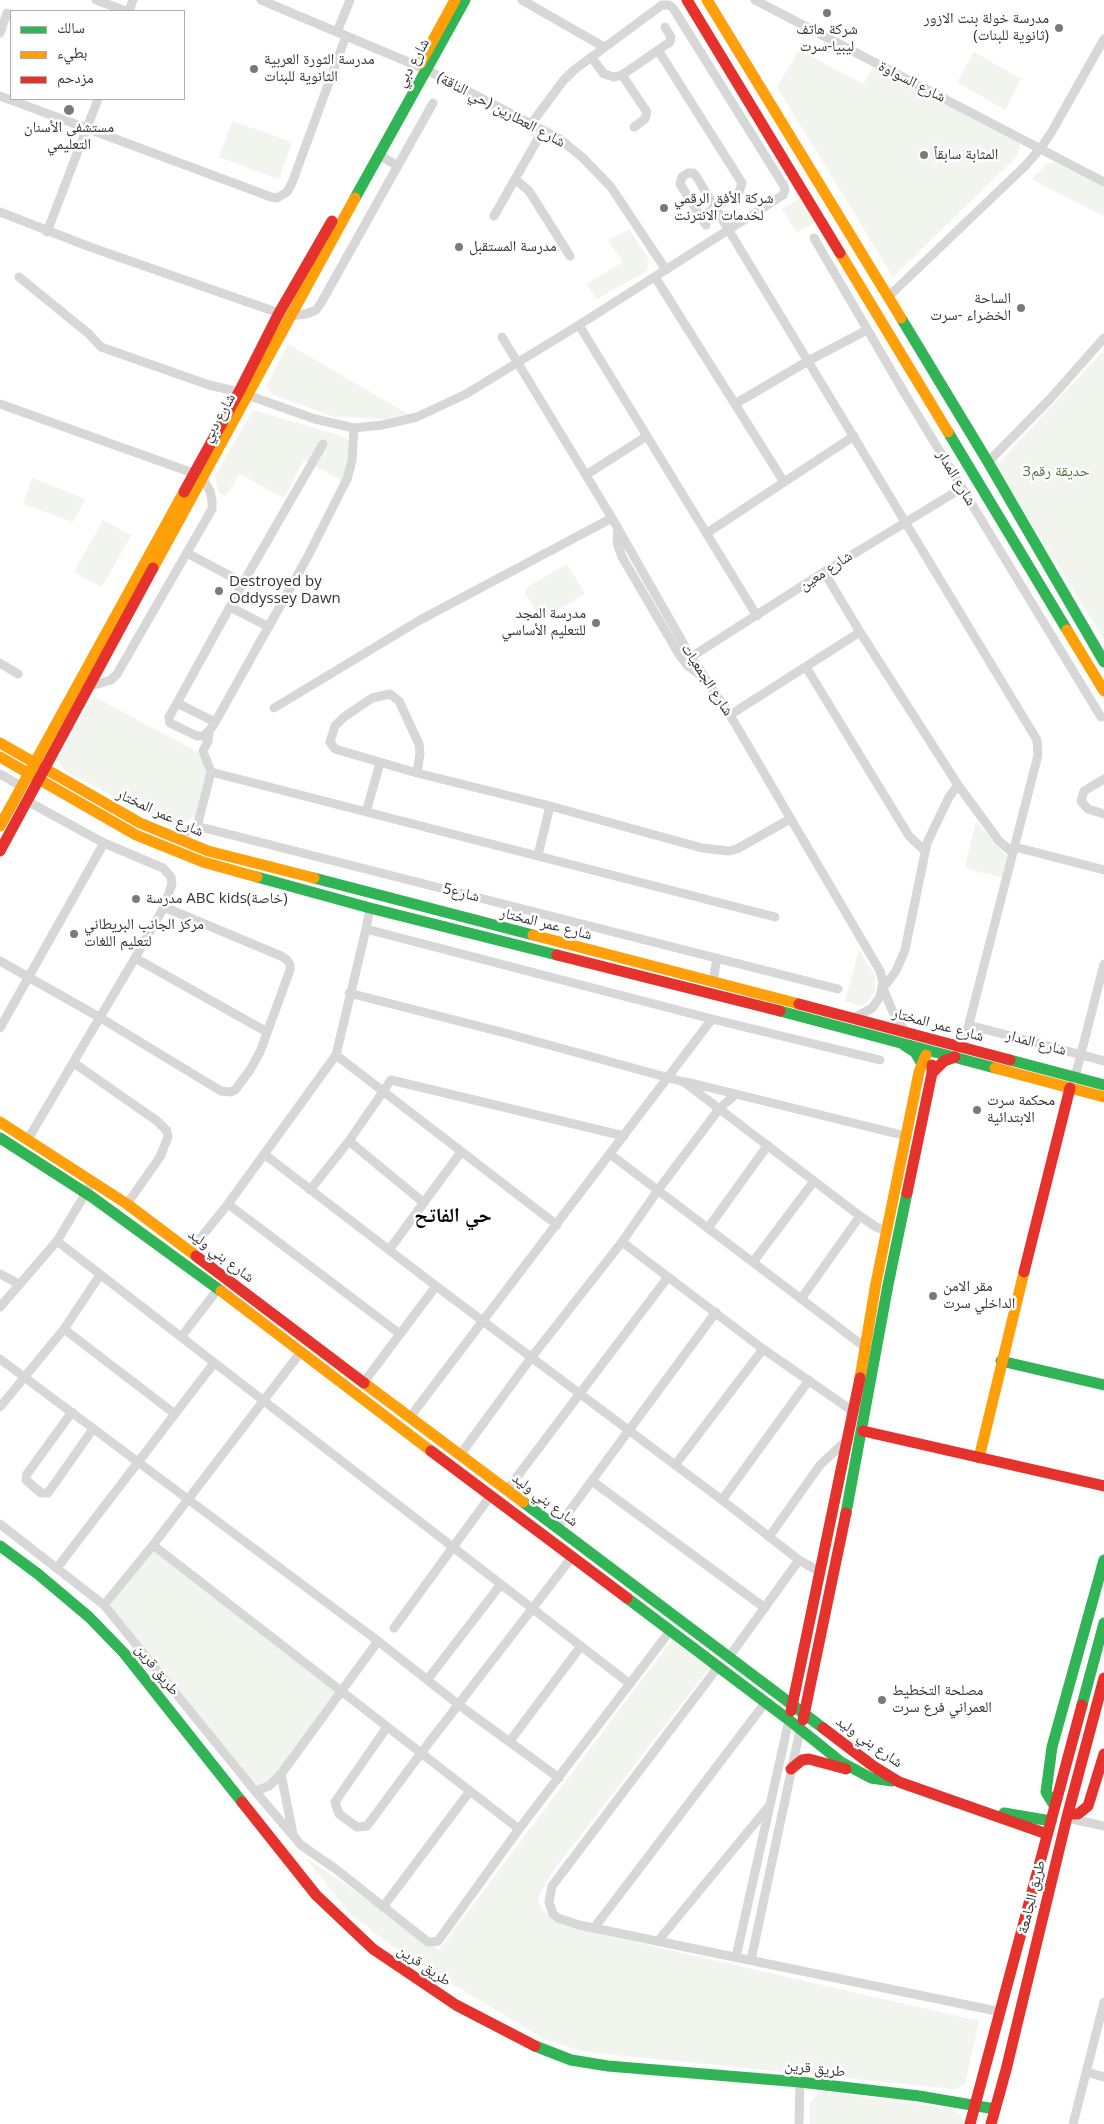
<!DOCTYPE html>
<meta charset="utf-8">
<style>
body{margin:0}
#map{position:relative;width:1104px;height:2124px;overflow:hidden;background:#fff;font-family:"Open Sans","Noto Naskh Arabic",sans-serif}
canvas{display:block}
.legend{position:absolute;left:10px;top:10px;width:175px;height:90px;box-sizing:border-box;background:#fff;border:1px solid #adadad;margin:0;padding:6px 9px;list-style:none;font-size:15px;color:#333}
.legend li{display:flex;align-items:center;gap:10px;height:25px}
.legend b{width:25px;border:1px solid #adadad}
</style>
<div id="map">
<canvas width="1104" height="2124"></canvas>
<ul class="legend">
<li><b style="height:6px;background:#30b455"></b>سالك</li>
<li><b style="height:6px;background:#ff9f0a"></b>بطيء</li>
<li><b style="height:6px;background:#e5322d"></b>مزدحم</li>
</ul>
</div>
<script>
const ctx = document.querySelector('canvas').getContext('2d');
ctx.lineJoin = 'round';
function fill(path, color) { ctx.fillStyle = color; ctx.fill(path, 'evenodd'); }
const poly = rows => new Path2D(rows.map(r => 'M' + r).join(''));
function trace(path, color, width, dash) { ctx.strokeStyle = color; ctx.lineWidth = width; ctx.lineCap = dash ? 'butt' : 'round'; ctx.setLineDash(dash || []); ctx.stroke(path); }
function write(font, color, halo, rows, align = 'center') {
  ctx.font = font + ' "Open Sans","Noto Naskh Arabic",sans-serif'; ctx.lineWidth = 5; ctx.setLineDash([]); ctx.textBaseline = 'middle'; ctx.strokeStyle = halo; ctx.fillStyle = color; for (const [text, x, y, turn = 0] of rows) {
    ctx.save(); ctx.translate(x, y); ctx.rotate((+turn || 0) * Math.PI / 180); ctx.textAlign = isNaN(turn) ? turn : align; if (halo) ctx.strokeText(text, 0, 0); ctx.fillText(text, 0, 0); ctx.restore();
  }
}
fill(poly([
 [799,50,863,84,873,66,1017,141,1020,145,1017,156,1007,166,893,277,777,87],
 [974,52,1021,79,1005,110,957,82],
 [232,121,292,142,279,179,219,157],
 [1057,162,1104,186,1104,217,1032,179,1047,164],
 [802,197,817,221,797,233,782,209],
 [629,229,649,260,647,271,597,299,586,284,623,262,608,241],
 [288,344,408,414,383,419,335,417,273,395,266,387],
 [1104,350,1104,640,996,466],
 [253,410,345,437,349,442,346,469,341,480,304,460,284,498,239,474,226,496,219,493,215,475],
 [32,478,85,499,73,522,23,504],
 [103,520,131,535,102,587,74,572],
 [567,564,585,594,541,620,525,593,527,587],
 [93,696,203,755,209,768,197,815,177,829,67,772,61,765,58,759],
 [976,821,1007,857,1002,878,965,868],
 [859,950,875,975,875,993,867,1003,861,1006,845,1001],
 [153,1543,343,1687,267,1786,262,1788,254,1785,104,1605],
 [671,1641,710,1667,551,1874,538,1898,541,1908,554,1920,578,1929,979,2021,965,2084,955,2089,605,2054,582,2051,544,2039,407,1957,350,1914,304,1856,439,1950],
 [821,2091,951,2109,961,2115,965,2124,810,2124,810,2102]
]), '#f1f5ed');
trace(poly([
 [96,0,126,11],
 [261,0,427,70,560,139,583,158,611,187,666,270],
 [522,0,604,47],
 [755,0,1104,182],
 [129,11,133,0],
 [337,32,350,0],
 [0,33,7,13],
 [658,50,742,183,739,192,701,217],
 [591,57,604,74,614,77,622,75,670,42,671,37,665,27],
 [622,75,647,112,645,119,634,127],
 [0,96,271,197,277,198,287,192,292,183,346,36],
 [379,155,398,166],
 [515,179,529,191,570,256],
 [0,212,90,247,279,313,289,316,306,314,316,310,321,303,433,103],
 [494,216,543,130],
 [706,225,680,184,682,177,688,173,693,173,696,176,1037,740,1038,755,963,1047],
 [47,232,98,99],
 [814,238,905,394,1101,717],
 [19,277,89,334,101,347,209,385,239,392,315,419,354,428,382,425,417,417,466,394,579,325,783,195,785,190,784,186,673,8,669,5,662,5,574,70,563,81,531,124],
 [655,277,784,482],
 [888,297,1025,166,1040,149,1051,133,1104,39],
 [579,325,757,616],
 [502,337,612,518,691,657,730,715,880,971,883,982,880,997,872,1008,854,1018],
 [0,404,193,473,203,479,210,491,212,500,212,509,117,674,111,680,87,687],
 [735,404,808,361,867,330],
 [988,462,1050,399,1104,338],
 [586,475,647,436],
 [618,529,617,543,622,557,680,656,688,666,702,676],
 [707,533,854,436],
 [187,553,243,583],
 [824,572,860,632,958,785,999,841,1013,853],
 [230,607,269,627],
 [691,657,824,572,962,488],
 [0,663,18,674],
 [806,667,909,836,925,851],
 [177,703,243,583,323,444],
 [274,708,420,620,612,518],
 [730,715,860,632],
 [215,722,177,703,169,717,170,723,197,736,204,736,213,726,307,558,347,479,352,460,354,428],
 [211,772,775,917],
 [417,773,420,753,419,744,399,701,390,694,372,698,344,717,335,726,330,742,335,749,417,773,550,806,702,848,729,851,737,849,790,819],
 [0,774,21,786],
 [1104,779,1084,791,1081,801,1088,809,1104,814],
 [27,801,104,843,163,868,171,877,172,884,164,907,135,958,28,1139],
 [366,812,380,763],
 [197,827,211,772,203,751,208,741,209,733],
 [173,838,197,827,208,829,838,989],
 [1015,847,1104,870],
 [538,855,550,806],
 [366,929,712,1019,880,1060],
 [135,958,267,1032],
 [0,961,99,1017,221,1091,230,1092,235,1090,250,1070,260,1052,290,970,290,965,287,960,281,956,164,907],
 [713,982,717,958],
 [349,993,509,1034,684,1082,860,1216,876,1227,887,1231],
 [969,1025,1104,1061],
 [0,1028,104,843],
 [904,1030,892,1010,883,988,896,971,905,950,927,843,949,797,958,785],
 [336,1055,557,1225],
 [74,1063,157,1121,167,1131,168,1137,160,1157,127,1204],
 [1075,1077,1104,964],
 [687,1082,906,1136],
 [349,1141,424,1203],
 [264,1154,436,1286,722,1500,799,1560,820,1572],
 [610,1154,866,1348],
 [310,1190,349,1141,391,1080,624,1136],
 [228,1204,400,1334],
 [708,1228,768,1145],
 [57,1241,630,1684],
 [622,1242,763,1349,854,1412],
 [389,1250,461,1152],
 [190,1251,228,1204,336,1055,366,929,370,908],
 [753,1262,814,1181],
 [0,1274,19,1284],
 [801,1299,860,1216],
 [0,1307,57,1241,93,1181],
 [64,1329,175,1414],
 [181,1337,218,1289],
 [0,1359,378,1641,459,1705,559,1778],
 [364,1382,436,1286],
 [0,1407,64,1329,100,1275],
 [72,1412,27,1474,26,1480,41,1493,48,1493,93,1429],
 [410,1417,712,1019],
 [460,1455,531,1358,622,1242,658,1190,719,1109,736,1094],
 [675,1465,763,1349],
 [592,1481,765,1608],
 [507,1490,668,1277],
 [722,1500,809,1380],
 [0,1524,104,1605,255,1791,301,1845,337,1870,428,1942,431,1942,438,1941,519,1829,670,1631],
 [557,1528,716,1312],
 [769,1537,820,1465,849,1438],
 [153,1545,519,1829],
 [57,1568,214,1363],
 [104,1605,153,1545,300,1353],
 [394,1628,491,1495],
 [729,1657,799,1560],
 [718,1667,552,1886,549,1902,553,1914,558,1918,579,1925,1001,2012],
 [428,1679,501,1584],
 [387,1727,335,1802,339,1814,357,1827,367,1826,421,1753,572,1557],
 [510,1741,581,1646],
 [281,1774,293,1834],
 [255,1791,269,1786,281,1774,378,1641],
 [1072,1819,1104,1826],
 [383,1907,470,1791],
 [594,1928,765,1703],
 [658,1941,769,1806],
 [736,1957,789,1720],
 [751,1960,800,1730],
 [1086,2072,1104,2077],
 [799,2124,800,2082],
 [1073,2124,1104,2002]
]), '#d7d7d7', 9);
trace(poly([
 [355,198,465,0],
 [901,318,988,462,1104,662],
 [948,432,1067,630],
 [257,877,370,908,557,955],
 [314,878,533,935],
 [780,1011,995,1068],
 [904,1045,915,1052,922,1064],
 [1010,1060,1104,1085],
 [0,1138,92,1197,221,1291],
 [1001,1361,1104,1385],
 [523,1502,823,1728],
 [846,1513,888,1285,907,1193],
 [0,1546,38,1574,89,1617,124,1653,242,1802],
 [627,1598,789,1720,841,1762,871,1778,892,1781],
 [1082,1705,1104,1623],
 [1054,1805,1046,1792,1052,1747,1104,1560],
 [1004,1813,1051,1821],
 [535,2046,571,2060,608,2066,800,2082,919,2096,995,2109]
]), '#30b455', 11);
trace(poly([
 [707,0,901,318],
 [420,64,455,0],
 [840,253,948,432],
 [153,568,355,198],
 [1067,630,1104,691],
 [0,743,140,823,208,851,314,878],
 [0,757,136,835,203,862,257,877],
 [0,826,184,492],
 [533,935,799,1004],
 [995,1068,1104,1097],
 [0,1122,127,1204,196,1256],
 [221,1291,431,1451],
 [860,1378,876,1283,919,1072,926,1055],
 [364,1383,523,1502],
 [979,1458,1024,1272]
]), '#ff9f0a', 11);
trace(poly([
 [687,0,840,253],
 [184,492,239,392,279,313,332,221],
 [0,851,153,568],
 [557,955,780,1011],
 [799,1004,1010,1060],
 [932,1073,944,1061,955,1057],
 [907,1193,932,1073,932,1065],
 [196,1256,364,1383],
 [1024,1272,1070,1088],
 [863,1431,1104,1486],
 [431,1451,627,1598],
 [791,1711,860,1378],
 [803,1720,846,1513],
 [823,1728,873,1766,899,1782,1047,1834],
 [791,1769,802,1760,809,1759,846,1769],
 [242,1802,316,1895,373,1949,456,2005,535,2046],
 [1068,1814,1078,1814,1088,1806,1104,1754],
 [970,2124,1082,1705],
 [991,2124,1006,2070,1067,1817,1104,1678]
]), '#e5322d', 11);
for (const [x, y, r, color] of [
 [827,13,5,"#7a7a7a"],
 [1059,28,5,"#7a7a7a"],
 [254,69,5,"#7a7a7a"],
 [69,110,6,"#7a7a7a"],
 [924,155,5,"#7a7a7a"],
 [664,208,5,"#7a7a7a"],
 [459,247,5,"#7a7a7a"],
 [1021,308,5,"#7a7a7a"],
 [219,591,5,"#7a7a7a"],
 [596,623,5,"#7a7a7a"],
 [136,899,5,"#7a7a7a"],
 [74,934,5,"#7a7a7a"],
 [977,1110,5,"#7a7a7a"],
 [933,1296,5,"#7a7a7a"],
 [882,1700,5,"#7a7a7a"]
]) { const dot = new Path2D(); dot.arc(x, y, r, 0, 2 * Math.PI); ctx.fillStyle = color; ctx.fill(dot); trace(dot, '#fff', 2); }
write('15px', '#333', '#fff', [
 ["مدرسة خولة بنت الازور",1049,19,"right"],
 ["(ثانوية للبنات)",1049,36,"right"],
 ["شركة هاتف",827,30,"center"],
 ["ليبيا-سرت",827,47,"center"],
 ["مدرسة الثورة العربية",264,60],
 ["الثانوية للبنات",264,77],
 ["مستشفي الأسنان",69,128,"center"],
 ["التعليمي",69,145,"center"],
 ["المثابة سابقاً",934,155],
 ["شركة الأفق الرقمي",674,199],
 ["لخدمات الانترنت",674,216],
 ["مدرسة المستقبل",469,247],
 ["الساحة",1011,299,"right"],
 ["الخضراء -سرت",1011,316,"right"],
 ["Destroyed by",229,582],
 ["Oddyssey Dawn",229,599],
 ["مدرسة المجد",586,614,"right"],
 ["للتعليم الأساسي",586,631,"right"],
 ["مدرسة ABC kids(خاصة)",146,899],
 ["مركز الجانب البريطاني",84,925],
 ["لتعليم اللغات",84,942],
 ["محكمة سرت",987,1101],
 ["الابتدائية",987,1118],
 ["مقر الامن",943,1287],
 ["الداخلي سرت",943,1304],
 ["مصلحة التخطيط",892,1691],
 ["العمراني فرع سرت",892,1708]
], 'left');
write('15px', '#333', '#fff', [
 ["شارع دبي",413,63,-61],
 ["شارع السواوة",912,82,27],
 ["شارع العطارين (حي الناقة)",501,110,28],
 ["شارع دبي",219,418,-61],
 ["شارع المدار",956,478,59],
 ["شارع معين",826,571,-33],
 ["شارع الجمعيات",707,680,57],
 ["شارع عمر المختار",160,813,25],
 ["شارع5",461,893,14],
 ["شارع عمر المختار",546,924,14],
 ["شارع عمر المختار",938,1025,15],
 ["شارع المدار",1036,1043,15],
 ["شارع بني وليد",221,1256,37],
 ["شارع بني وليد",545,1500,37],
 ["طريق قرين",157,1670,51],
 ["شارع بني وليد",869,1742,35],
 ["طريق الجامعة",1032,1897,-76],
 ["طريق قرين",424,1966,34],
 ["طريق قرين",815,2069,6]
]);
write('15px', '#56703f', '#fff', [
 ["حديقة رقم3",1056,472]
]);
write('bold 20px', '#000', '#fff', [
 ["حي الفاتح",453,1216]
]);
</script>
